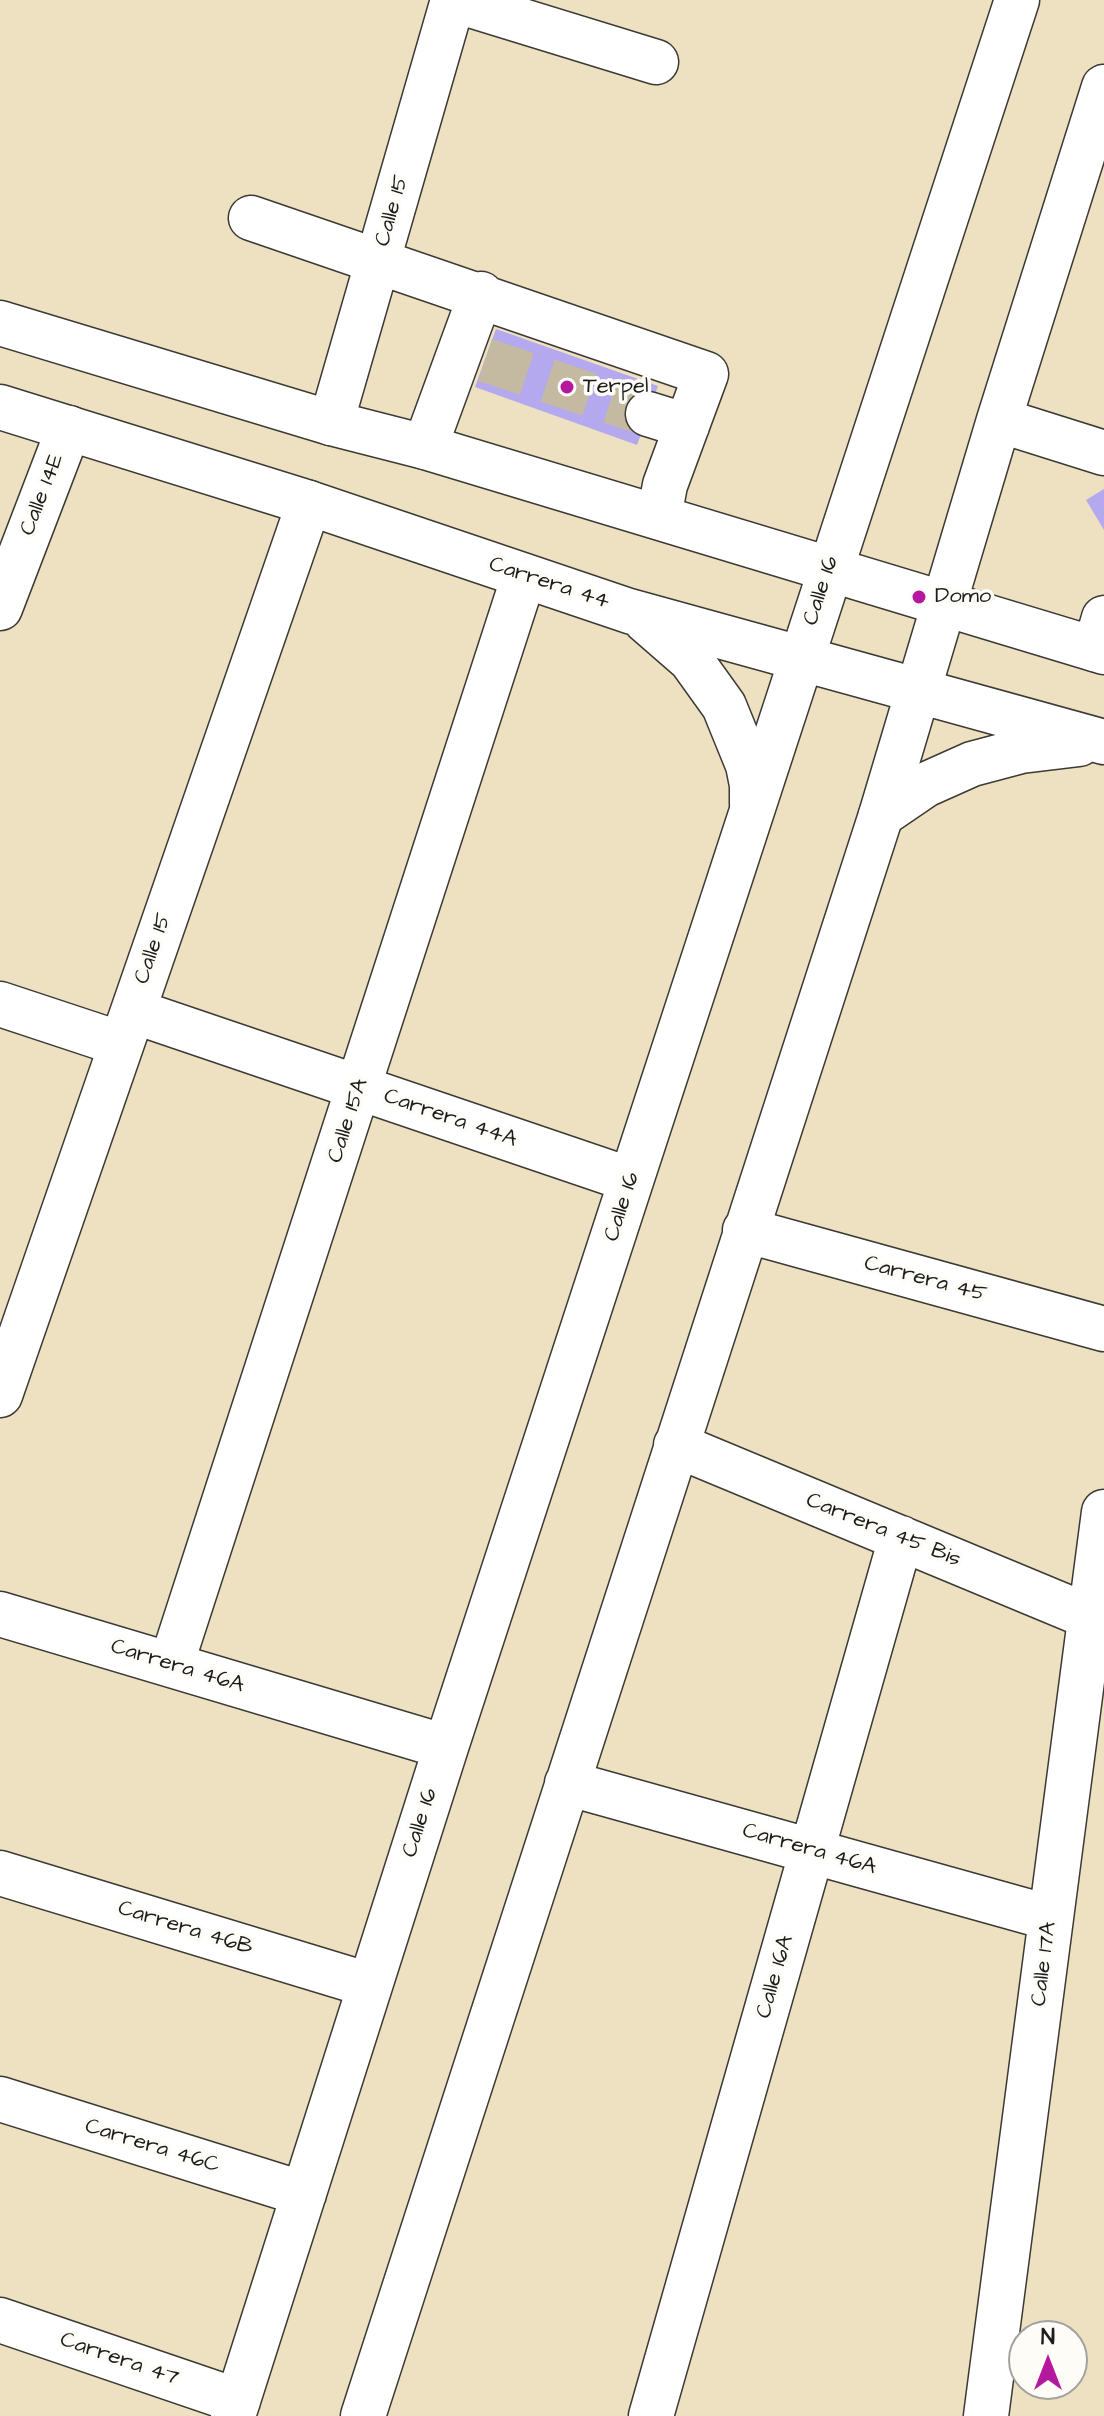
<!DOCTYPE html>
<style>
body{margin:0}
#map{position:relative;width:1104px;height:2416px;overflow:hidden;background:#eee1c2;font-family:"Architects Daughter",sans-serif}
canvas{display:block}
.north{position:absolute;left:1008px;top:2320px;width:80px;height:80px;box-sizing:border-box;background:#fdfcf7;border:2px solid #a3a29f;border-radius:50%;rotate:0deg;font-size:22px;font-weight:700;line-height:32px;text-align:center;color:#1c1c1c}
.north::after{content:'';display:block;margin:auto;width:28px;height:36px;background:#b5179e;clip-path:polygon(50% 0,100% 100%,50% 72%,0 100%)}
</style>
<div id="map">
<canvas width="1104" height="2416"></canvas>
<div class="north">N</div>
</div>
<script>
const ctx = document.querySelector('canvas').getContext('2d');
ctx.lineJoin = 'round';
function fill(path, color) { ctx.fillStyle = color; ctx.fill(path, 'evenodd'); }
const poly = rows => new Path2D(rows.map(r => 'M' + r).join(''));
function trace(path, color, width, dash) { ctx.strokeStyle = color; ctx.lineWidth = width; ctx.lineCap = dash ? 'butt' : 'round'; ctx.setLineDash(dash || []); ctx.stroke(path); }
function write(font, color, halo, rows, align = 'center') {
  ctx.font = font + ' "Architects Daughter",sans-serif'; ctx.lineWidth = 7; ctx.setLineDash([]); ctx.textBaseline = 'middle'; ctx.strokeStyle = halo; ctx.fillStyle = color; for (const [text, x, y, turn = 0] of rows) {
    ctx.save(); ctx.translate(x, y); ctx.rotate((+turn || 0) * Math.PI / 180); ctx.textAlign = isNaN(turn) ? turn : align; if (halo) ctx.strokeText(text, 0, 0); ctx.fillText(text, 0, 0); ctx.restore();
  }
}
fill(poly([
 [496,329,658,386,637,445,475,387],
 [1104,489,1104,530,1086,500]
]), '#b4a8ef');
trace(poly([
 [485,360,648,414]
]), '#c4baa1', 44, [44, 22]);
const minor = poly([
 [454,0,656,62],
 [251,218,706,374,665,485,659,517],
 [648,414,687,426],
 [999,420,1104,453],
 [331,423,453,0],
 [425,447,481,294],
 [0,608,69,428],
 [1095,649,1104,618],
 [0,1004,121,1044],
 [133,1011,631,1180],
 [745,1230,1104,1329],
 [0,1395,309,503],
 [676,1445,1090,1617],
 [0,1614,446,1747],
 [171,1665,524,576],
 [567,1783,1051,1918],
 [0,1873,369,1985],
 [0,2099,304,2194],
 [0,2320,238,2401],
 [233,2416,446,1747,1017,0],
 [363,2416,881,815,999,420,1104,87],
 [651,2416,901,1538],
 [986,2416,1104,1512]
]);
const major = poly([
 [0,323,331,423,425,447,1104,652],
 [0,407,309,503,629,611,1104,742],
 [645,620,691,660,724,706,748,765,752,785,752,804],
 [881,815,925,785,972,764,1021,751,1079,744]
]);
trace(minor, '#3c3a35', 47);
trace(major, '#3c3a35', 47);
trace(minor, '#fff', 44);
trace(major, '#fff', 44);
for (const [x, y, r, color] of [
 [567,387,8,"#b5179e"],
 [919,597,8,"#b5179e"]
]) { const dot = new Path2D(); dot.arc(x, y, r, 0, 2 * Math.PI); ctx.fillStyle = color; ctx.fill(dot); trace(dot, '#fdfcf7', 3); }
write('22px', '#1c1c1c', '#fdfcf7', [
 ["Calle 15",393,211,-74],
 ["Calle 14E",43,495,-69],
 ["Carrera 44",549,584,18],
 ["Calle 16",822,591,-72],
 ["Calle 15",154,949,-71],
 ["Carrera 44A",450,1119,19],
 ["Calle 15A",349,1121,-72],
 ["Calle 16",623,1207,-72],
 ["Carrera 45",925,1280,15],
 ["Carrera 45 Bis",883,1531,22],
 ["Carrera 46A",177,1667,17],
 ["Calle 16",421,1823,-72],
 ["Carrera 46A",809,1850,16],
 ["Carrera 46B",185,1929,17],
 ["Calle 17A",1045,1964,-83],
 ["Calle 16A",776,1977,-74],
 ["Carrera 46C",152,2147,17],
 ["Carrera 47",119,2360,19]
]);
write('22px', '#1c1c1c', '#fdfcf7', [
 ["Terpel",583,387],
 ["Domo",935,597]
], 'left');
</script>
